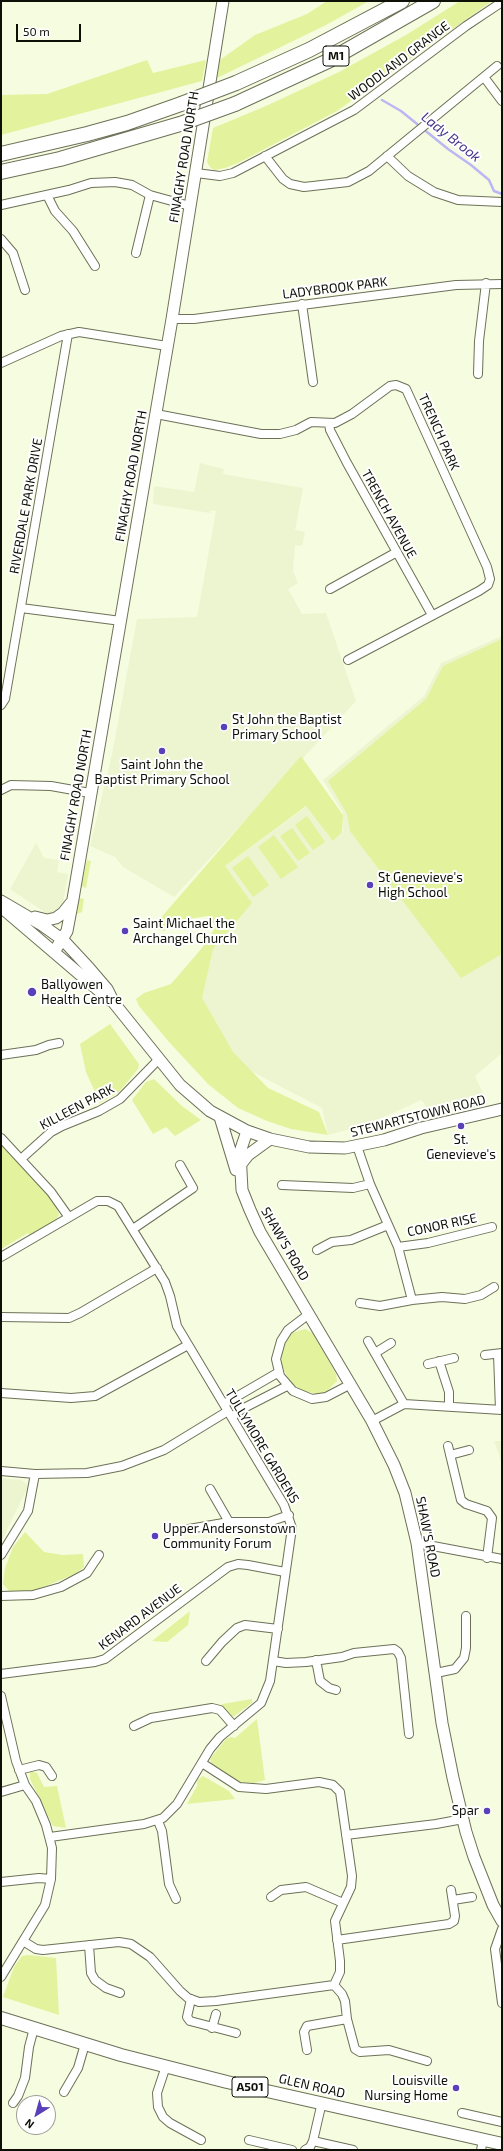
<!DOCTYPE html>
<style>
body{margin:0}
#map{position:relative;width:503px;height:2151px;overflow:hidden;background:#f6fcdf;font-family:"Exo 2",sans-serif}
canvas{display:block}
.frame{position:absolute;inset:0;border:2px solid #0e1007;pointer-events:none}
.north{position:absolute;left:16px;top:2095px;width:40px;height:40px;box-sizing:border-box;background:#fff;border:1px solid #9f9f9c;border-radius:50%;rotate:217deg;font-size:11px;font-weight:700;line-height:16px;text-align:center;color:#0e1007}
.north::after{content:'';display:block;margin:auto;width:14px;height:18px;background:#5a40b8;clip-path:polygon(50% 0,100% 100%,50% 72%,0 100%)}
.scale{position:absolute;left:16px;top:24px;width:65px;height:18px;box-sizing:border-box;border:2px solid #0e1007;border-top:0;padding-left:5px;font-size:12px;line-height:14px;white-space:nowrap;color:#0e1007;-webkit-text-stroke:3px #fff;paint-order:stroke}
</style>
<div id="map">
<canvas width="503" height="2151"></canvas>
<div class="frame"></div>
<div class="north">N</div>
<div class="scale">50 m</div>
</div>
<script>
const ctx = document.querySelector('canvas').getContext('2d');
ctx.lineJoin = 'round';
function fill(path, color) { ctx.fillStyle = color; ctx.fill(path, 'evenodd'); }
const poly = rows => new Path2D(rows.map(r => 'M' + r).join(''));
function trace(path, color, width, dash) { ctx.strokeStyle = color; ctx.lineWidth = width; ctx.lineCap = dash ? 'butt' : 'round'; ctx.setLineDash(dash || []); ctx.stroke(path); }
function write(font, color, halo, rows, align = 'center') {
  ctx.font = font + ' "Exo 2",sans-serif'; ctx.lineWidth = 4; ctx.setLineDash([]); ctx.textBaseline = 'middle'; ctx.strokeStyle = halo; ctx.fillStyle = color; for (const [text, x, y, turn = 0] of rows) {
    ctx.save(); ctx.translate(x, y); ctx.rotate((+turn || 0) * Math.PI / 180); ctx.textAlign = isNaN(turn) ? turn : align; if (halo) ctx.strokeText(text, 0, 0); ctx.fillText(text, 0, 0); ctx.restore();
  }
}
fill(poly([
 [200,463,224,469,223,474,303,488,295,530,305,532,302,546,295,545,293,571,298,583,288,589,302,614,326,613,356,701,174,897,123,867,115,857,90,846,112,754,137,619,197,617,216,511,211,510,210,513,153,504,154,486,194,492],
 [502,636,502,1053,475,1076,488,1104,430,1111,421,1100,369,1124,328,1135,322,1108,243,1067,209,1025,196,992,212,944,251,903,225,866,307,806,333,841,343,831,343,813,323,780,424,696,441,663],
 [36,843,44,858,59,860,57,872,68,874,63,904,53,914,47,914,10,889],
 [494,1441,502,1441,502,1464,498,1452],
 [1,1478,21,1480,27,1484,27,1489,1,1542]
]), '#edf5d0');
fill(poly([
 [327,1,369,1,326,25,217,78,217,62,255,35,307,14],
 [460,1,492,1,337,111,240,162,225,168,214,170,210,167,207,162,213,128,266,106,339,72,406,35],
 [147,60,153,73,206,60,202,81,1,135,1,95,47,94],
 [502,639,502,954,461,978,350,831,347,814,328,781,426,699,443,666],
 [301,756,343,815,342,832,333,841,306,806,225,866,252,903,213,949,202,998,233,1052,268,1088,319,1112,328,1135,291,1129,267,1121,238,1108,208,1084,169,1042,139,1006,136,999,144,993,171,984,202,948,216,926,208,916,175,921,164,931,152,928],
 [307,816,325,842,313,850,295,825],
 [292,828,310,853,298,861,280,836],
 [274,835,298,867,281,879,258,847],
 [248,856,269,885,253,897,232,868],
 [87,860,91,861,86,888,81,886],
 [79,898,84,899,82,912,77,914],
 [110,1024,139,1064,138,1069,119,1092,100,1103,86,1072,80,1044],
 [154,1079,182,1106,201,1120,175,1136,166,1127,153,1134,132,1100,146,1082],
 [1,1144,41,1185,56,1205,59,1215,55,1221,30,1236,28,1233,1,1249],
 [305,1329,313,1333,336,1374,337,1381,327,1391,318,1394,303,1391,291,1383,282,1367,281,1357,287,1339,292,1333],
 [25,1532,44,1552,63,1555,83,1554,84,1567,75,1574,41,1588,38,1591,10,1592,3,1584,5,1568,13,1547],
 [190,1611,188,1625,167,1642,152,1641],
 [252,1699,252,1703,233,1717,222,1706,222,1704],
 [257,1719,265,1780,254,1783,239,1782,213,1767,210,1759,226,1739,231,1737,235,1738],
 [30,1771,37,1773,44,1787,57,1786,66,1828,53,1826,30,1779],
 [203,1776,229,1791,235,1799,187,1804,197,1786,197,1780],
 [28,1955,56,1958,59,2015,3,1997,14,1967,22,1956]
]), '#e3f29d');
trace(poly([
 [382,100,401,111,448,149,471,165,489,180,494,191,502,194]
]), '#bbb7f5', 2.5);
const street = poly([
 [484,77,502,101],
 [265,156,283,179,290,184,304,187,348,182,369,171,497,66],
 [387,156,408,176,434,192,458,200,502,202],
 [196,173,220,176,233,173,354,110,466,26,502,2],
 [47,195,55,211,73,231,95,266],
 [1,205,69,190,91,183,115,182,132,185,150,195,190,206],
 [1,239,13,253,25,290],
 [136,253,150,195],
 [302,304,313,382],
 [172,319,194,319,456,285,502,284],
 [1,363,61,336,79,332,167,346],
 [478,374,479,341,486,283],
 [156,414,261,434,280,434,296,430,311,422,335,423,352,414,390,386,396,385,406,389,487,567,490,579,488,585,479,591,348,660],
 [329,423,330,430,347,463,432,615],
 [330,589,397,552],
 [21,608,121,621],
 [1,705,5,699,68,334],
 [1,790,11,785,51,786,90,793],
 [1,1055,36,1050,49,1045,59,1043],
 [1,1138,51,1192,68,1216],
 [357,1146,370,1184,398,1247,412,1300],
 [21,1159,51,1132,62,1126,99,1111,120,1099,159,1059],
 [282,1185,353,1188,370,1184],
 [133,1229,193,1188,180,1165],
 [398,1247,428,1243,492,1227],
 [317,1250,332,1242,351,1240,388,1225],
 [1,1257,97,1201,108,1201,118,1206,165,1282,170,1296,177,1326,284,1505,292,1528,270,1681,261,1703,220,1737,210,1749,177,1804,163,1818,144,1824,50,1837],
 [360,1303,380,1306,412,1300,442,1297,465,1299,481,1295,494,1287],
 [309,1314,288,1330,281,1341,276,1359,280,1376,293,1391,312,1399,326,1397,351,1384],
 [1,1317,69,1318,80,1313,157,1268],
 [368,1341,404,1404],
 [375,1353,391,1343],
 [498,1354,500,1410],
 [485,1355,502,1353],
 [439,1361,449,1392,449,1406],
 [428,1364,454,1358],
 [1,1393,71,1398,95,1396,188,1345],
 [224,1404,279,1372],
 [232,1417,242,1409,287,1386],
 [372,1421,404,1404,502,1410],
 [448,1446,461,1500,466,1504,487,1511,492,1518,487,1558],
 [450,1455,469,1450],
 [1,1471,35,1474,87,1473,122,1466,164,1450,228,1411],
 [210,1489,229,1522],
 [189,1529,229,1522,269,1522,289,1515],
 [417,1543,502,1559],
 [1,1555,28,1511,35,1474],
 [1,1596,33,1595,61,1587,87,1573,99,1555],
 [316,1660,320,1681,329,1688,336,1690],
 [206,1661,222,1642,237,1628,245,1625,278,1629],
 [273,1661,286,1663,306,1662,342,1657,354,1653,394,1649,398,1652,401,1658,409,1734],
 [436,1673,455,1669,464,1658,466,1648,466,1616],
 [1,1674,95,1662,105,1659,228,1567,238,1564,248,1565,285,1572],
 [1,1696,16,1761,25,1785,36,1801,46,1825,52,1848,51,1879,45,1905,1,1977],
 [134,1726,151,1718,212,1708,220,1710,234,1726],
 [19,1770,39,1765,46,1767,52,1776],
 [1,1792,25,1785],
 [158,1821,162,1831,169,1884,176,1899],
 [346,1835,436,1824,463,1819],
 [1,1882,39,1878,51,1879],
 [271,1897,281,1890,306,1887,343,1903],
 [453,1900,472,1897],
 [337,1940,449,1924,454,1921,455,1916,451,1890],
 [23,1941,36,1949,43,1950,119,1942,131,1944,150,1957,180,1991,188,1998,199,2002,216,2001,334,1985,340,1972,340,1961,335,1921,351,1887,352,1876,340,1792,333,1785,319,1782,266,1789,239,1787,202,1763],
 [89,1945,91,1973,95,1980,106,1988,120,1993],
 [334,1985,342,1994,345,2001,347,2019,355,2049,360,2052,389,2050,427,2061],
 [191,1999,187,2017,190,2021,236,2033],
 [502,2003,495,1949,502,1929],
 [212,2028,216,2014],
 [307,2050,304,2032,307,2026,347,2019],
 [166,2066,157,2093,158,2107,163,2117,170,2123,201,2140],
 [64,2092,78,2068,85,2044],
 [322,2102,313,2141,353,2150],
 [13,2103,18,2096,25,2078,29,2047,34,2028],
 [462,2113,502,2122],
 [249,2140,292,2150],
 [305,2150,310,2147,313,2141],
 [481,2150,483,2140]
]);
const secondary = poly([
 [1,901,42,925,63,940,89,968,107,989,114,1003,180,1085,210,1111,247,1131,270,1139,309,1147,345,1148,384,1140,421,1128,502,1109],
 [1,907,110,1000],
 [35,917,47,920,56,918,63,913,71,903],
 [54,952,67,931,73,899,172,319,223,1],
 [220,1117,236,1170],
 [247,1131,240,1152,242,1190,250,1210,260,1232,372,1421,394,1465,405,1493,417,1543,442,1723,453,1778,466,1832,474,1857,493,1905,502,1921],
 [241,1164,248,1155,270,1139]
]);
const primary = poly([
 [1,2018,121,2055,227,2082,502,2144]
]);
const highway = poly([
 [236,83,309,50,402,1],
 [235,104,328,61,433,1],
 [1,154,87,134,127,123,181,104],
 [1,172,60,159,180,124]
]);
trace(street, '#6c7158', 10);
trace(secondary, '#6c7158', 13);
trace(primary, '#6c7158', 14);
trace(highway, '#6c7158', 16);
trace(street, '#fff', 8);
trace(secondary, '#fff', 11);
trace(primary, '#fff', 12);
trace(highway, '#fff', 14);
const highwayBridge = poly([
 [181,104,236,83],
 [180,124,235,104]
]);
trace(highwayBridge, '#6c7158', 16, []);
trace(highwayBridge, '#fff', 14);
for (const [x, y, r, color] of [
 [224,727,4,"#5a40b8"],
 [162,751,4,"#5a40b8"],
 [370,885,4,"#5a40b8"],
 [125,931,4,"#5a40b8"],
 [32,992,5,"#5a40b8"],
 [461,1126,4,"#5a40b8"],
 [155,1536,4,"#5a40b8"],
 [487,1811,4,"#5a40b8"],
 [456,2088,4,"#5a40b8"]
]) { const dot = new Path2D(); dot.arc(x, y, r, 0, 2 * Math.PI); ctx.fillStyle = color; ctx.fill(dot); trace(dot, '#fff', 1.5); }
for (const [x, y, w] of [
 [336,56,26],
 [250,2087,36]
]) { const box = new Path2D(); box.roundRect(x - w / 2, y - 10, w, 20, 3); ctx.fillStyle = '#fff'; ctx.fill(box); trace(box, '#0e1007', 1); }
write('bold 12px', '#0e1007', null, [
 ["M1",336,56],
 ["A501",250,2087]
]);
write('13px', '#0e1007', '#fff', [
 ["WOODLAND GRANGE",399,61,-37],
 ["FINAGHY ROAD NORTH",184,157,-81],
 ["LADYBROOK PARK",335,288,-7],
 ["TRENCH PARK",439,432,66],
 ["FINAGHY ROAD NORTH",131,476,-80],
 ["RIVERDALE PARK DRIVE",26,506,-80],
 ["TRENCH AVENUE",389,514,61],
 ["FINAGHY ROAD NORTH",76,795,-80],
 ["KILLEEN PARK",77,1107,-28],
 ["STEWARTSTOWN ROAD",418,1116,-14],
 ["CONOR RISE",442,1225,-12],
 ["SHAW'S ROAD",285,1244,60],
 ["TULLYMORE GARDENS",262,1446,59],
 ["SHAW'S ROAD",428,1537,79],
 ["KENARD AVENUE",140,1617,-37],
 ["GLEN ROAD",312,2086,13]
]);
write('13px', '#0e1007', '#fff', [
 ["St John the Baptist",232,720],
 ["Primary School",232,735],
 ["Saint John the",162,765,"center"],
 ["Baptist Primary School",162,780,"center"],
 ["St Genevieve's",378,878],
 ["High School",378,893],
 ["Saint Michael the",133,924],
 ["Archangel Church",133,939],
 ["Ballyowen",41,985],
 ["Health Centre",41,1000],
 ["St.",461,1140,"center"],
 ["Genevieve's",461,1155,"center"],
 ["Upper Andersonstown",163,1529],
 ["Community Forum",163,1544],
 ["Spar",479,1811,"right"],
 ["Louisville",448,2081,"right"],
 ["Nursing Home",448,2096,"right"]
], 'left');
write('italic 14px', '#45338b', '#fff', [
 ["Lady Brook",451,137,38]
]);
</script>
